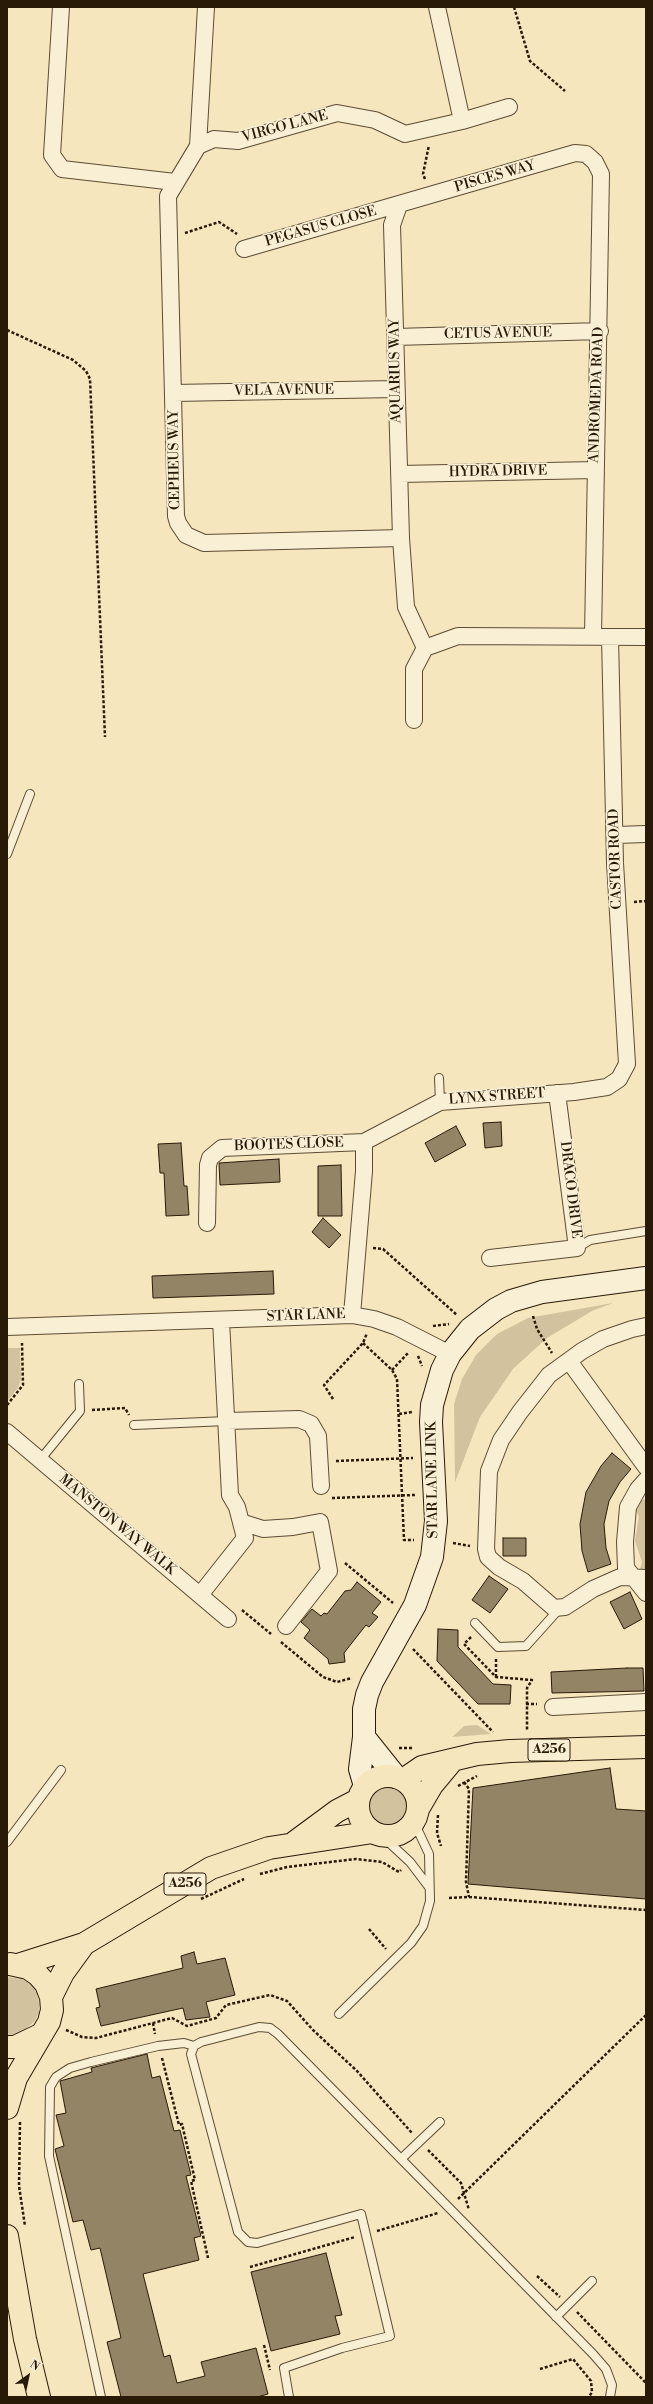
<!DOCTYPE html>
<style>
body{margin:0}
#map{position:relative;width:653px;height:2404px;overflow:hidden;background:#f5e6bd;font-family:"Libre Bodoni",serif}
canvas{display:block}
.frame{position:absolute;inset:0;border:8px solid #291907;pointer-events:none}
.north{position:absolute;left:8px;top:2356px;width:40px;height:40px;-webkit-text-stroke:3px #f8efd4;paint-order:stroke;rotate:33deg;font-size:11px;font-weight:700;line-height:16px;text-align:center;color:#291907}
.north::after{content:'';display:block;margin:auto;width:14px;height:18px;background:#291907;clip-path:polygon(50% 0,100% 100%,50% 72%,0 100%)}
</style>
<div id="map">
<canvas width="653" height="2404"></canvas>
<div class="frame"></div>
<div class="north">N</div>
</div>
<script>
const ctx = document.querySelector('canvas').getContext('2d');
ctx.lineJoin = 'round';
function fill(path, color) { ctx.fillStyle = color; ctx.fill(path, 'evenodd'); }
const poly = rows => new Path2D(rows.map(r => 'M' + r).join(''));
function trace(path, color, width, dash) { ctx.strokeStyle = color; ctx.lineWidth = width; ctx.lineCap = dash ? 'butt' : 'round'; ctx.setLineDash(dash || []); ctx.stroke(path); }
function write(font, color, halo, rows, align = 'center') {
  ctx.font = font + ' "Libre Bodoni",serif'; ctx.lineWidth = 3.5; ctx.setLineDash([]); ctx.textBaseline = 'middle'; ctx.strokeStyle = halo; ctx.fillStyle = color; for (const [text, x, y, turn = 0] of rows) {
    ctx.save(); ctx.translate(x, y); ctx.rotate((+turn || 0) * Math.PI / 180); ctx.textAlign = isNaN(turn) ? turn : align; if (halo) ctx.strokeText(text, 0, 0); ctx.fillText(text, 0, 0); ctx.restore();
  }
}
fill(poly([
 [613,1303,592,1311,547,1338,513,1369,480,1417,455,1482,454,1404,462,1379,476,1355,497,1334,528,1318],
 [7,1348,20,1348,21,1379,18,1388,7,1401],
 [646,1499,646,1572,640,1569,642,1562,635,1541,639,1516,635,1509,639,1501],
 [477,1725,491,1734,452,1737,464,1726],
 '366 1807a21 21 0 1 1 42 0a21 21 0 1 1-42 0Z',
 [7,1977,22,1979,31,1985,37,1993,39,2003,39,2013,34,2022,20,2033,11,2035,7,2034]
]), '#d2c39e');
const building = poly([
 [501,1122,502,1146,485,1148,483,1123,501,1122],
 [456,1126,466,1145,435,1162,425,1143,456,1126],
 [181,1143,184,1186,187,1186,189,1215,166,1216,164,1173,160,1173,158,1144,181,1143],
 [279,1159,280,1182,220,1185,219,1163,279,1159],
 [341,1165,342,1216,318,1216,318,1166,341,1165],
 [323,1218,341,1235,329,1248,312,1232,323,1218],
 [273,1271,274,1294,153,1298,152,1276,273,1271],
 [612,1453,631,1469,620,1482,609,1501,604,1524,606,1548,611,1564,588,1572,582,1551,580,1524,586,1492,601,1466,612,1453],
 [503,1538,526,1538,526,1556,503,1556,503,1538],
 [489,1576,508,1589,490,1613,472,1600,489,1576],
 [357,1582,381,1602,372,1613,378,1617,369,1627,366,1625,344,1653,345,1662,329,1664,328,1659,304,1638,310,1630,301,1622,312,1609,321,1616,324,1613,327,1614,345,1591,351,1590,357,1582],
 [630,1592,642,1619,624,1629,610,1602,630,1592],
 [438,1629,458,1630,458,1647,493,1684,511,1685,510,1704,478,1704,437,1661,438,1629],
 [627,1668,643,1668,644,1691,552,1693,551,1672,627,1668],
 [610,1768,616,1809,646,1811,646,1899,468,1884,473,1788,610,1768],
 [194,1952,197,1964,225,1958,235,1995,206,2002,210,2017,186,2020,183,2008,101,2026,96,2008,100,2007,96,1989,183,1968,181,1956,194,1952],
 [147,2054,152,2078,160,2076,174,2131,180,2130,191,2175,186,2176,201,2236,194,2238,199,2260,143,2274,164,2357,170,2355,177,2383,205,2376,201,2362,256,2348,268,2394,257,2397,121,2397,107,2342,121,2338,100,2248,91,2250,83,2220,73,2222,55,2149,64,2146,56,2115,66,2113,60,2081,92,2072,91,2068,147,2054],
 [326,2253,342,2315,335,2316,340,2334,271,2351,251,2272,326,2253]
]);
fill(building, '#938466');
trace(building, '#291907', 1);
const lane = poly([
 [7,854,30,794],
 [439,1078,440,1102],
 [577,1248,590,1240,646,1231],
 [134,1425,227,1421],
 [40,1460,80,1411,79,1384],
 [475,1623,498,1647,526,1646,560,1608],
 [382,1836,410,1862,429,1887],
 [7,1842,61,1770],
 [339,2014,411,1943,423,1926,430,1901,429,1854,414,1822],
 [401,2159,440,2122],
 [556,2317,592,2281],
 [101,2397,49,2156,50,2087,56,2077,70,2068,91,2062,158,2046,184,2043,194,2046],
 [289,2397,284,2368,342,2348,390,2336,361,2214,257,2243,248,2242,238,2232,191,2054,194,2046,201,2042,259,2027,270,2028,278,2034,593,2354,606,2369,612,2385,610,2397]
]);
const street = poly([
 [61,7,52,155,62,169,175,182],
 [206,7,198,146,168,196,176,516,178,523,186,535,204,543,401,538],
 [437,7,462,121],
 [198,146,214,139,238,141,337,113,375,120,405,134,462,121,509,107],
 [399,205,392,225,401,538,406,607,425,648],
 [244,249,575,153,586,154,595,162,601,174,593,636],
 [396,337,600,331],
 [173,393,396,389],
 [400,474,595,470],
 [414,720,414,669,425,648,458,636,646,637],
 [616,835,646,834],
 [207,1223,208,1165,210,1158,222,1148,364,1142,440,1102,574,1092,607,1087,619,1079,627,1064,615,863,610,637],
 [490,1258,577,1248,557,1093],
 [352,1315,364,1171,364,1142],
 [646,1326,632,1329,603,1339,582,1351,549,1375,520,1412,501,1440,489,1471,486,1549,488,1557,499,1567,523,1581,554,1608,565,1607,593,1589,620,1577,646,1578],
 [7,1327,352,1315,374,1319,397,1327,450,1354],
 [569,1361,646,1467],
 [227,1421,299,1419,311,1424,318,1436,321,1486],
 [7,1432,228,1619],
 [646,1480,638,1489,628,1507,625,1542,626,1568,646,1593],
 [241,1522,263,1529,293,1527,320,1522,329,1571,286,1626],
 [200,1595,245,1538,237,1507,230,1495,221,1320],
 [553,1707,646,1702]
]);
const secondary = poly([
 [364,1737,396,1777],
 [365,1786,360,1769,364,1737,364,1709,367,1695,372,1682,415,1605,432,1557,436,1521,431,1422,432,1405,442,1370,450,1354,470,1329,496,1309,511,1301,542,1292,646,1278]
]);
const primary = poly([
 '358 1806a30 30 0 1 1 60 0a30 30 0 1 1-60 0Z',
 [403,1780,422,1767,477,1754,510,1751,646,1747],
 [418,1809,432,1785,452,1761],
 [295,1842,337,1811,358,1800],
 [18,1965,84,1944,211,1868,269,1848,373,1832],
 [51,1997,63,1973,84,1944],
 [7,2047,15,2047,40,2035],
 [7,2108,16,2078,49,2022,52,2010,51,1997,46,1984,38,1975,28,1968,10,1964],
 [7,2236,25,2339,39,2397]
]);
trace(lane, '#5c4c34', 10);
trace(street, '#5c4c34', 18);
trace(secondary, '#291907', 24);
trace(primary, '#291907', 24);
trace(poly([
 [514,7,530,61,565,91],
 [425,179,423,174,429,145],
 [185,233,219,222,237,234],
 [7,330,73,360,86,371,90,379,105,737],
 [634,902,646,901],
 [373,1248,383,1249,457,1315],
 [533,1316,537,1329,552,1353],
 [433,1326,449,1324],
 [363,1343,392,1370,397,1379,404,1540,414,1540],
 [418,1356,422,1366],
 [392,1370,409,1352],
 [333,1399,324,1385,363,1343,367,1333],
 [7,1405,23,1385,22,1343],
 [92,1410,125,1408,129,1415],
 [399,1414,412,1412],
 [336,1461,413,1458],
 [332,1498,415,1495],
 [453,1543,470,1546],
 [345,1563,393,1603],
 [242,1610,271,1634],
 [471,1637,464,1644,496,1677,532,1680,527,1688,527,1731],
 [281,1642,323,1677,337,1682,352,1678],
 [413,1649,493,1732],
 [496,1677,496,1658],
 [526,1704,537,1704],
 [399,1748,414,1748],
 [464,1782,469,1789,466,1882,469,1897],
 [458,1786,477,1776],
 [438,1815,437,1833,441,1846],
 [260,1874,287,1867,356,1859,382,1862,399,1872,401,1870],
 [449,1898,469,1897,646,1910],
 [201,1899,244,1879],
 [369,1929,386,1949],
 [153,2023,155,2034],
 [66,2030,82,2037,96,2038,172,2018,187,2026,216,2018,226,2005,270,1995,287,2001,313,2030,357,2071,412,2133],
 [162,2058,179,2125,182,2124,195,2180,191,2181,208,2258],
 [20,2122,19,2186,25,2226],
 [428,2150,461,2183,469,2210],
 [458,2199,646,2015],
 [377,2231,438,2213],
 [250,2267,355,2237],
 [537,2276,560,2297],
 [577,2312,646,2383],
 [264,2345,270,2370],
 [540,2369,573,2359,591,2381,592,2392,589,2397]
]), '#291907', 2.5, [3, 2]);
trace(lane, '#f8efd4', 8);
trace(street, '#f8efd4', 16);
trace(secondary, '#f8efd4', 22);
trace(primary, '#f5e6bd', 22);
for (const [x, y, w] of [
 [549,1750,42],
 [185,1884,42]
]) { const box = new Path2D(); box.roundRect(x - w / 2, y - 11, w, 22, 3); ctx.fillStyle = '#f8efd4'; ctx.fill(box); trace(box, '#291907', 1); }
write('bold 13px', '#291907', null, [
 ["A256",549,1750],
 ["A256",185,1884]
]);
write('14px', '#291907', '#f8efd4', [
 ["VIRGO LANE",285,127,-15],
 ["PISCES WAY",495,177,-16],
 ["PEGASUS CLOSE",321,227,-16],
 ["CETUS AVENUE",498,334,-1],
 ["AQUARIUS WAY",396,371,-91],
 ["VELA AVENUE",284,391,-1],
 ["ANDROMEDA ROAD",597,395,-88],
 ["CEPHEUS WAY",175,460,-91],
 ["HYDRA DRIVE",498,472,-1],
 ["CASTOR ROAD",616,859,-92],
 ["LYNX STREET",497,1097,-4],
 ["BOOTES CLOSE",289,1145,-2],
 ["DRACO DRIVE",570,1190,83],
 ["STAR LANE",306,1316,-2],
 ["STAR LANE LINK",433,1480,-91],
 ["MANSTON WAY WALK",117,1525,40]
]);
</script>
